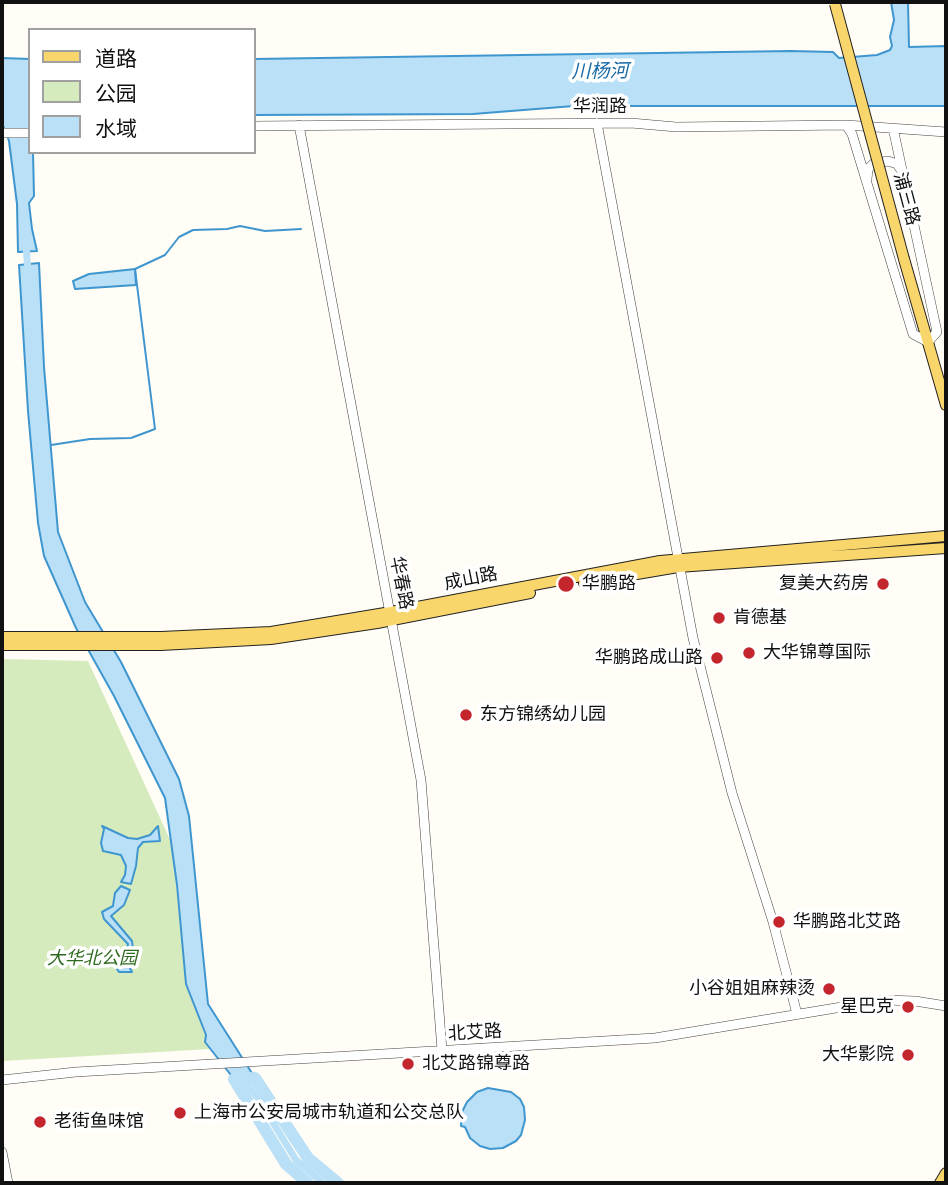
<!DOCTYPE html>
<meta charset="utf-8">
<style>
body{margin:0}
#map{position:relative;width:948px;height:1185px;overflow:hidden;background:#fffdf5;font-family:"Libre Baskerville","Noto Sans SC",serif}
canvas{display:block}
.frame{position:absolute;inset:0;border:4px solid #111;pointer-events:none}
.legend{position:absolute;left:28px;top:28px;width:228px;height:126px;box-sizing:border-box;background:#fff;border:2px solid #a0a0a0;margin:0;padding:9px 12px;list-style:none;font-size:21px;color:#111}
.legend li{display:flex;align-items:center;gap:14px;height:35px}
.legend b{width:35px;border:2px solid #a0a0a0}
</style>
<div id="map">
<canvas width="948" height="1185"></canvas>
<div class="frame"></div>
<ul class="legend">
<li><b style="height:9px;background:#f9d66b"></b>道路</li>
<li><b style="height:19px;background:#d5ebbd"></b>公园</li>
<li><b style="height:19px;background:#b9e0f7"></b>水域</li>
</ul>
</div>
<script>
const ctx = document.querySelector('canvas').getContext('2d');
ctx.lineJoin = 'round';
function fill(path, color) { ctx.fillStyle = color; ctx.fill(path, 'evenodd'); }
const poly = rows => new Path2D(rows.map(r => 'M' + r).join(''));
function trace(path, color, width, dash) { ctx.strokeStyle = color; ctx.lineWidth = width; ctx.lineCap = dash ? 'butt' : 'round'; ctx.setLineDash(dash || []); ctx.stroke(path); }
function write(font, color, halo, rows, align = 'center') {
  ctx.font = font + ' "Libre Baskerville","Noto Sans SC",serif'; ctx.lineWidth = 7; ctx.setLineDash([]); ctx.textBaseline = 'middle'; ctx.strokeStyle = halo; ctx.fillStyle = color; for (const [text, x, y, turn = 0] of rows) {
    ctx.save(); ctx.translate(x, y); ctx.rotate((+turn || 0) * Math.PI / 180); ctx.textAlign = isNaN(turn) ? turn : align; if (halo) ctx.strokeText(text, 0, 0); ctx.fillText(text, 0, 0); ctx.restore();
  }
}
fill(poly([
 [2,659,88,661,172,844,186,984,210,1049,2,1061]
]), '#d5ebbd');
const water = poly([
 [891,2,908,2,909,47,946,46,946,106,574,106,473,114,254,115,254,59,791,51,833,52,839,58,877,55,890,50,892,46,890,37,894,20,891,2],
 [2,58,30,59,30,152,33,152,34,196,29,203,32,229,37,251,18,252,17,204,9,141,2,123,2,58],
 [39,263,44,367,58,532,85,602,121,662,179,779,189,816,208,1004,255,1078,234,1079,205,1042,206,1035,186,984,177,885,165,798,114,696,76,628,44,556,38,523,28,411,19,265,39,263],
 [135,269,136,285,75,289,73,281,89,274,135,269],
 [102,826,128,838,137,839,150,835,158,826,160,841,143,842,138,848,136,866,131,884,121,882,125,875,126,866,121,855,103,851,101,843,104,829,102,826],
 [121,886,130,890,124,905,111,916,132,941,133,949,130,968,132,972,119,972,115,966,123,964,128,944,104,919,102,912,113,906,115,893,121,886],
 [488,1088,511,1092,520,1099,524,1107,525,1120,521,1135,516,1141,503,1148,490,1149,480,1146,470,1138,465,1127,461,1126,462,1112,467,1102,477,1092,488,1088]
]);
fill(water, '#b9e0f7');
trace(water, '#3f96cf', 2);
trace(poly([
 [51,445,90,439,131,438,155,429,135,269,165,255,179,237,193,230,227,229,240,226,265,231,301,229]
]), '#3f96cf', 2);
trace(poly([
 [26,245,28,271],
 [239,1073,259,1100,296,1160,323,1183]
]), '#b9e0f7', 7);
trace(poly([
 [308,1183,286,1164,234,1079,255,1078,308,1158,338,1183]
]), '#b9e0f7', 12);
const minor = poly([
 [597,123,693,638,732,793,773,922,797,1014],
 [299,125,421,780,442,1050],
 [846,125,852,134,913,334,928,342,937,332,893,128],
 [254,126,631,123,676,127,846,125,946,132],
 [2,133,30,133],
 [867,179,868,169,873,164,888,161,897,164,901,170],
 [2,1080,76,1072,655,1038,884,1000,915,1001,946,1006],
 [2,1152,8,1183]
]);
const major = poly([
 [904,259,946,405],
 [584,583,678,567,946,548],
 [2,637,161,637,271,632,391,612,660,561,946,536],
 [2,645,161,645,271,639,377,623,530,593],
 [940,1183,946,1173]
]);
trace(minor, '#444', 10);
trace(major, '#222', 12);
trace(minor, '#fff', 9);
trace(major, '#f9d66b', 10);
const majorBridge = poly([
 [835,4,904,259]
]);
trace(majorBridge, '#222', 12, []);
trace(majorBridge, '#f9d66b', 10);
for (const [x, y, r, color] of [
 [566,584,9,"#c4262e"],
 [883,584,7,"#c4262e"],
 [719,618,7,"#c4262e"],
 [749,653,7,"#c4262e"],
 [717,658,7,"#c4262e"],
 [466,715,7,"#c4262e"],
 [779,922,7,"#c4262e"],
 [829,989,7,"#c4262e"],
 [908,1007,7,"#c4262e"],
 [908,1055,7,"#c4262e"],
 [408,1064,7,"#c4262e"],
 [180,1113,7,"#c4262e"],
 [40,1122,7,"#c4262e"]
]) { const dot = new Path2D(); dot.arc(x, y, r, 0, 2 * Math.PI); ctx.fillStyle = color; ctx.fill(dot); trace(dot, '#fff', 2.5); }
write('18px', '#111', '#fff', [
 ["华润路",600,107],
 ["浦三路",906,199,75],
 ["成山路",471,579,-11],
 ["华春路",401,583,79],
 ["北艾路",475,1033,-3]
]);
write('18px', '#111', '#fff', [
 ["华鹏路",582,584],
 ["复美大药房",869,584,"right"],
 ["肯德基",733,618],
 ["大华锦尊国际",763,653],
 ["华鹏路成山路",703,658,"right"],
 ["东方锦绣幼儿园",480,715],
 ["华鹏路北艾路",793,922],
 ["小谷姐姐麻辣烫",815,989,"right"],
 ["星巴克",894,1007,"right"],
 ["大华影院",894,1055,"right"],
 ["北艾路锦尊路",422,1064],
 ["上海市公安局城市轨道和公交总队",194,1113],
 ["老街鱼味馆",54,1122]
], 'left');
write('italic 18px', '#2f6b1f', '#fff', [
 ["大华北公园",92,959]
]);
write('italic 19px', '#1768a6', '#fff', [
 ["川杨河",600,72,-1]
]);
</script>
